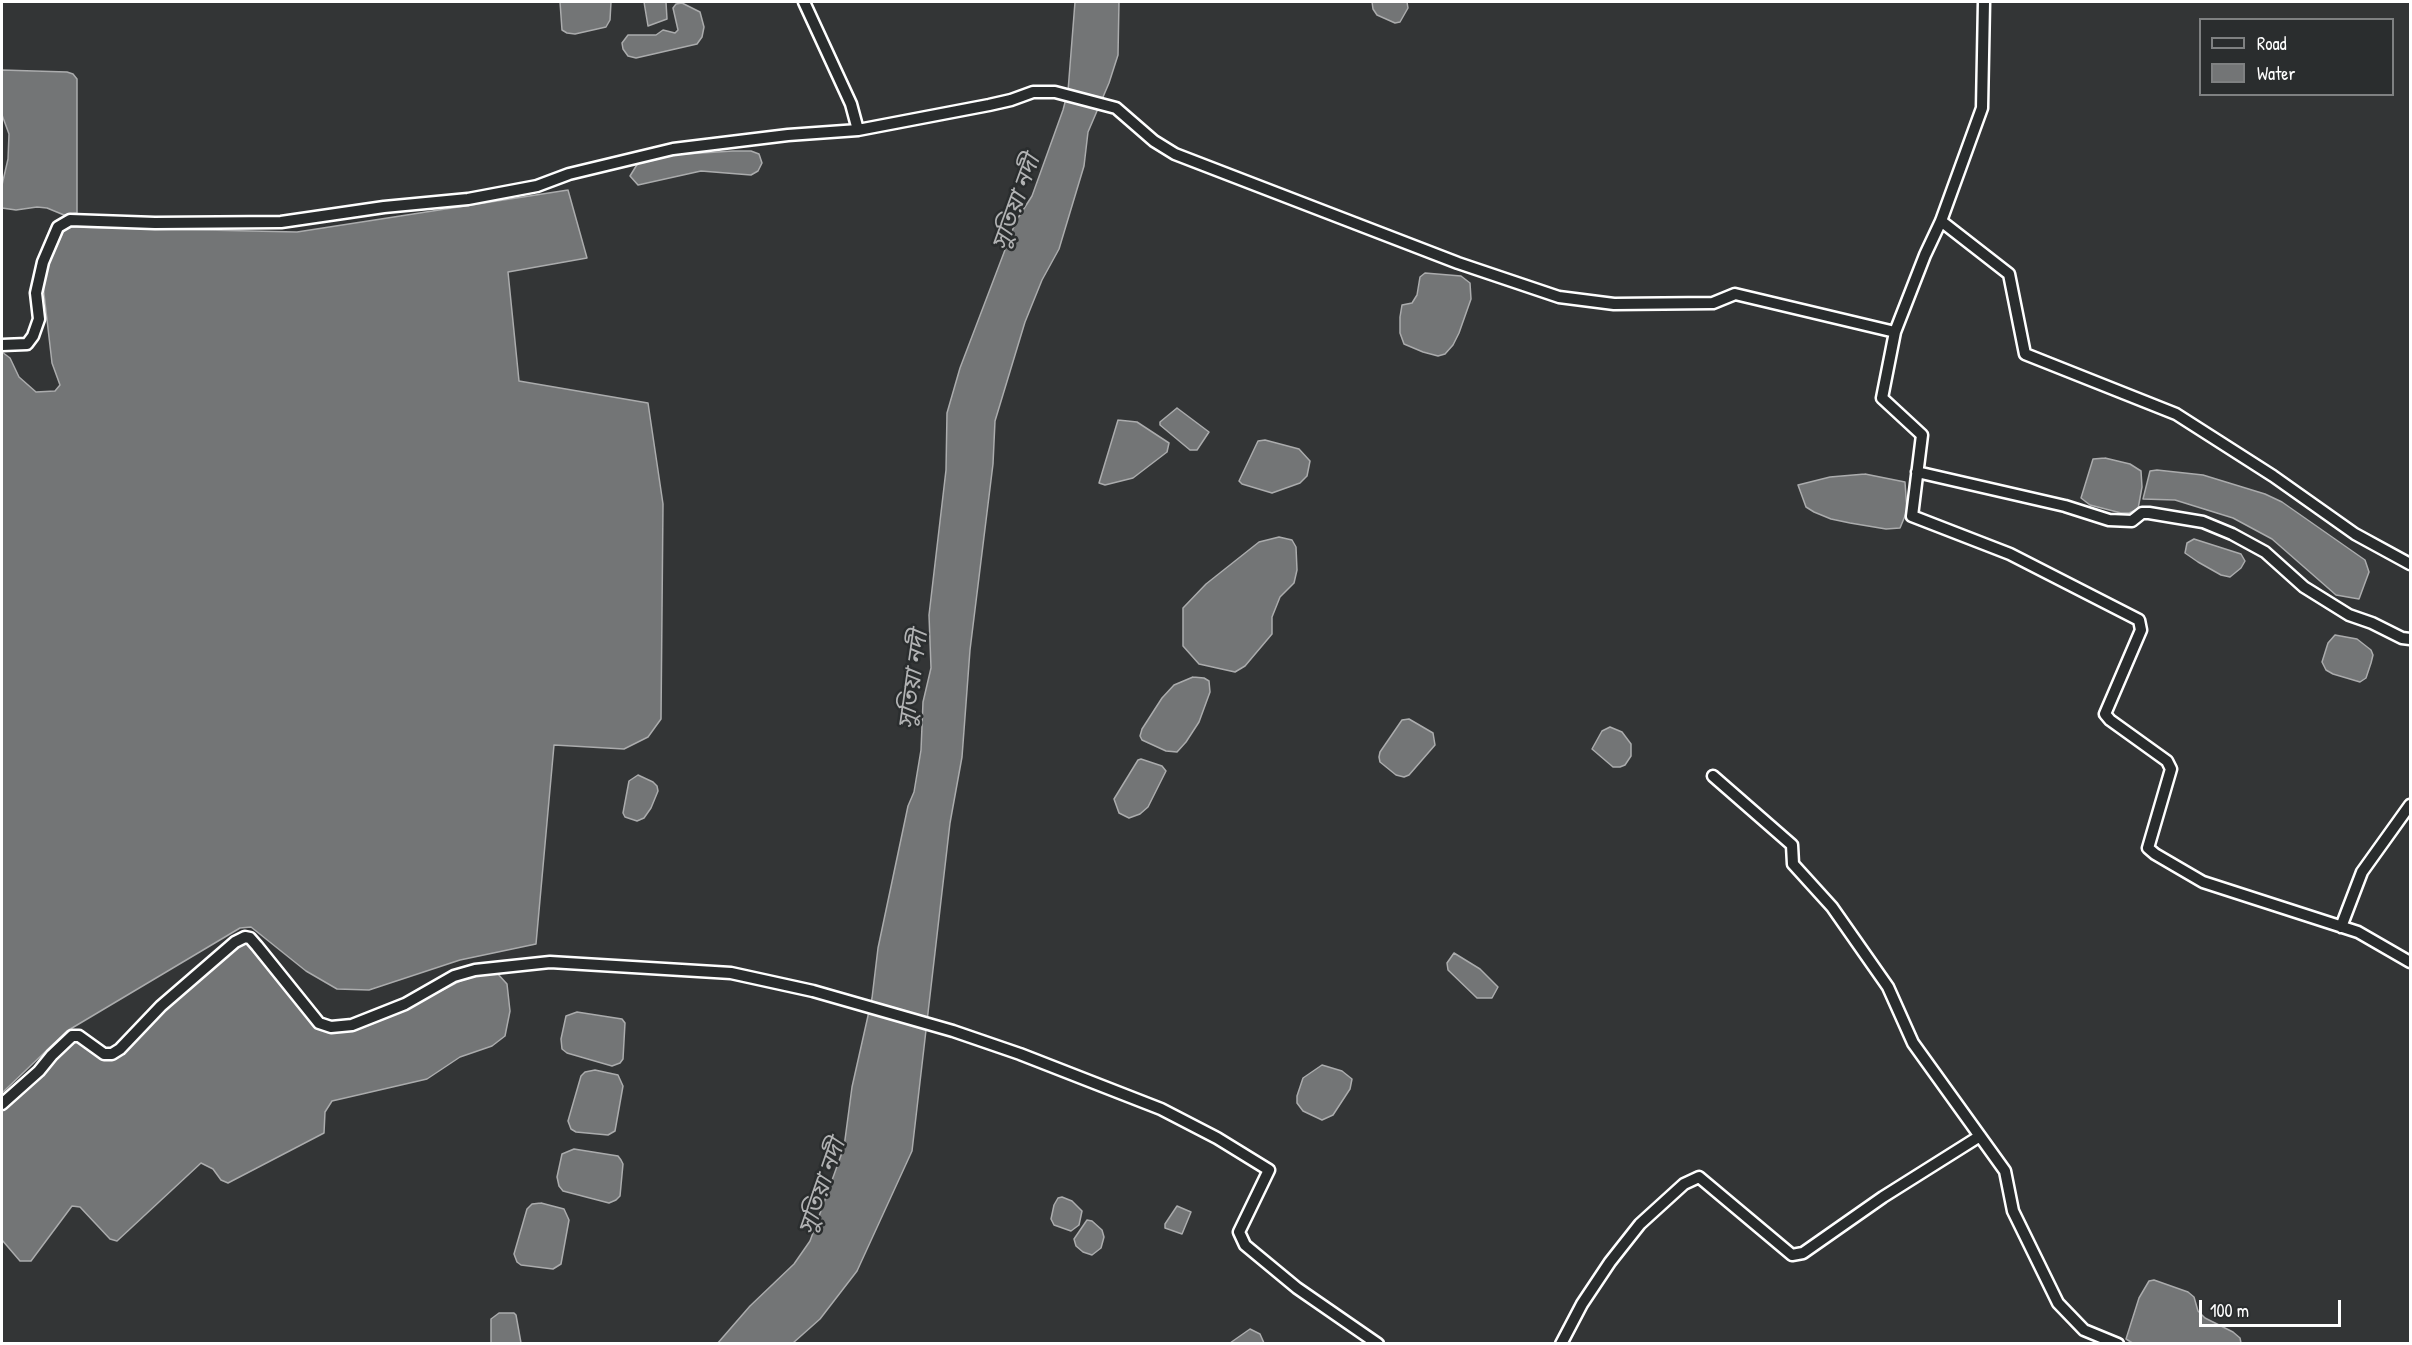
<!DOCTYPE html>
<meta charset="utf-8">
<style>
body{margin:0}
#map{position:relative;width:2412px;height:1345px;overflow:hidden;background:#333536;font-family:"Patrick Hand",sans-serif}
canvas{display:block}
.frame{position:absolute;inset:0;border:3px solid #fff;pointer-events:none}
.legend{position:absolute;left:2199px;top:18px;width:195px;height:78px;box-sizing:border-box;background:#2a2d2e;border:2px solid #7f8182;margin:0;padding:8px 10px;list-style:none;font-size:18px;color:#fff}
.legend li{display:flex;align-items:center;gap:12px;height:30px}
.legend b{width:30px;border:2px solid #7f8182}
.scale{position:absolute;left:2199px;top:1300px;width:142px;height:27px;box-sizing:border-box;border:3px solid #fff;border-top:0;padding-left:8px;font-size:18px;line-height:21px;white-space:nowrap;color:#fff;-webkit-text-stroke:4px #2a2d2e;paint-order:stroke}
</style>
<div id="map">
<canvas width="2412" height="1345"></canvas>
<div class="frame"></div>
<ul class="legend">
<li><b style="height:8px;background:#2a2d2e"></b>Road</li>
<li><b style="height:16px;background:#737576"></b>Water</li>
</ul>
<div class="scale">100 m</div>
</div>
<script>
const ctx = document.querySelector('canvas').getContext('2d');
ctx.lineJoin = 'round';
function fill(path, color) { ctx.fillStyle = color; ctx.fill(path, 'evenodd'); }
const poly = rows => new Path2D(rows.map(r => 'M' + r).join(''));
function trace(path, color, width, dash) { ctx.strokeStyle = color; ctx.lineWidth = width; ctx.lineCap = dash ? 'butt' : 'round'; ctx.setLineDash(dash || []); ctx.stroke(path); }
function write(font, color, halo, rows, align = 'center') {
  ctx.font = font + ' "Patrick Hand","Noto Sans Bengali",sans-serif'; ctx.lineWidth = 5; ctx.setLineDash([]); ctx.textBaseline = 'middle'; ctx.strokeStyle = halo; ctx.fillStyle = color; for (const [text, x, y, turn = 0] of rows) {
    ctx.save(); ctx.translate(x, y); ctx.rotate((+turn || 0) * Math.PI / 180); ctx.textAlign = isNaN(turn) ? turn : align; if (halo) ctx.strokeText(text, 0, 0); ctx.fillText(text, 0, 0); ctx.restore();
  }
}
const water = poly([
 [560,2,611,2,610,20,606,27,575,34,567,33,562,30,560,2],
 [644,2,666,2,667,19,648,26,644,2],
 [1075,2,1119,2,1118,55,1109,83,1088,132,1084,166,1059,249,1042,280,1025,322,995,421,993,464,970,650,962,757,950,823,912,1151,857,1271,820,1319,793,1343,717,1344,750,1306,794,1264,810,1241,844,1147,852,1087,872,998,878,948,908,806,914,792,921,750,923,702,931,668,929,615,946,470,947,413,960,368,1016,221,1032,196,1063,110,1068,91,1075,2],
 [1372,2,1407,2,1408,8,1400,22,1395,23,1377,15,1373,9,1372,2],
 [682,3,700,12,704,27,702,37,697,44,636,58,628,56,623,49,622,43,628,35,656,35,663,30,675,33,678,30,673,8,676,4,682,3],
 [2,70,67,72,73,74,77,79,77,213,64,215,47,208,37,207,16,210,2,208,2,185,8,159,9,134,2,115,2,70],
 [733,151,751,151,759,154,762,163,758,171,751,175,701,171,638,185,630,176,638,163,654,156,733,151],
 [568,190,587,258,508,272,519,381,648,403,663,504,661,719,648,737,624,749,554,745,536,944,460,960,369,990,337,989,306,971,251,927,240,928,67,1031,2,1093,2,352,10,358,19,377,36,392,55,391,60,385,52,363,43,285,49,263,63,232,68,227,297,232,568,190],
 [1425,273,1461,276,1470,283,1471,299,1459,333,1453,345,1445,354,1438,356,1423,352,1404,344,1400,333,1400,317,1402,305,1412,303,1417,295,1420,277,1425,273],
 [1177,408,1209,432,1197,450,1190,450,1160,425,1160,422,1177,408],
 [1118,420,1137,422,1169,443,1167,452,1133,478,1105,485,1099,483,1118,420],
 [1265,440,1299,449,1310,461,1307,476,1300,483,1272,493,1242,484,1239,481,1258,441,1265,440],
 [2105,458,2130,464,2141,471,2142,487,2138,509,2129,513,2121,513,2090,505,2081,498,2093,459,2105,458],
 [2157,470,2203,475,2265,494,2282,502,2365,560,2369,572,2359,599,2336,595,2272,539,2233,518,2175,500,2143,499,2150,471,2157,470],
 [1865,474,1905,482,1907,511,1900,528,1886,529,1850,523,1831,519,1814,512,1806,507,1798,485,1830,477,1865,474],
 [1279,537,1292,540,1296,547,1297,570,1294,583,1280,597,1272,617,1272,634,1245,666,1235,672,1199,664,1183,646,1183,608,1206,584,1259,542,1279,537],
 [2194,539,2241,554,2245,561,2241,568,2230,577,2221,575,2198,562,2185,553,2187,543,2194,539],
 [2335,635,2357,639,2371,650,2373,655,2371,663,2366,678,2360,682,2333,674,2326,670,2322,662,2328,643,2335,635],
 [1193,677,1204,678,1209,681,1210,692,1199,722,1186,742,1177,752,1166,751,1142,740,1140,736,1142,729,1162,698,1174,685,1193,677],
 [1409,719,1433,733,1435,745,1409,775,1404,777,1396,775,1380,762,1379,757,1380,752,1402,720,1409,719],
 [1610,727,1622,732,1631,744,1631,756,1625,765,1620,767,1613,767,1592,749,1602,731,1610,727],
 [1141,759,1162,766,1166,771,1148,807,1140,814,1129,818,1119,813,1114,799,1138,760,1141,759],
 [638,775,653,782,657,786,658,791,651,808,644,818,637,821,625,817,623,813,629,781,638,775],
 [245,940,324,1029,407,1008,472,975,487,971,497,973,507,984,510,1011,505,1036,492,1046,460,1057,427,1079,332,1101,325,1112,324,1133,228,1183,221,1180,213,1169,201,1163,117,1241,110,1239,80,1207,72,1206,31,1261,20,1261,2,1240,2,1110,70,1043,77,1041,104,1059,119,1056,153,1018,245,940],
 [1454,953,1480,969,1498,987,1492,998,1477,998,1448,970,1447,963,1454,953],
 [577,1012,622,1019,625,1023,623,1059,620,1063,612,1066,567,1053,562,1049,561,1039,566,1016,577,1012],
 [1322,1065,1342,1071,1352,1079,1350,1089,1333,1115,1322,1120,1303,1111,1297,1103,1297,1096,1303,1078,1322,1065],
 [595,1070,618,1075,623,1086,615,1131,608,1135,576,1132,571,1129,568,1121,581,1076,585,1072,595,1070],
 [574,1149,618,1156,621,1160,623,1164,620,1196,616,1200,609,1203,563,1191,559,1186,557,1177,562,1154,574,1149],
 [1062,1197,1072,1201,1082,1211,1079,1225,1071,1231,1054,1225,1051,1219,1054,1205,1058,1198,1062,1197],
 [541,1203,564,1209,569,1220,561,1264,553,1269,521,1265,517,1262,514,1254,527,1209,532,1204,541,1203],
 [1177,1206,1191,1212,1182,1234,1165,1228,1165,1224,1177,1206],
 [1087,1220,1092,1221,1102,1230,1104,1237,1101,1248,1092,1255,1083,1252,1076,1246,1074,1239,1087,1220],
 [2154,1280,2188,1292,2194,1297,2198,1311,2205,1318,2233,1332,2240,1338,2241,1343,2134,1344,2126,1339,2139,1298,2149,1281,2154,1280],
 [499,1313,514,1313,516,1315,521,1343,491,1343,491,1319,499,1313],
 [1250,1329,1260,1334,1264,1343,1230,1343,1250,1329]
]);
fill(water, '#737576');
trace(water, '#abacad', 1.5);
const minor = poly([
 [804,2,851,104,858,130],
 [1984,2,1982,108,1941,221,1925,255,1895,332,1882,398,1922,435,1912,516,2010,554,2139,620,2141,630,2105,714,2110,720,2167,761,2171,769,2148,848,2155,854,2203,882,2358,932,2410,962],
 [1941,221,2009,274,2025,354,2176,414,2273,476,2355,534,2410,564],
 [2,345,27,344,33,336,39,319,36,293,43,262,58,227,70,220,155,223,281,222,384,207,468,199,537,186,569,174,673,149,788,135,858,130,989,105,1011,100,1033,92,1055,92,1116,108,1154,141,1175,154,1458,263,1559,297,1614,304,1713,303,1735,294,1895,332],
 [1917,472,2065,506,2109,520,2132,521,2142,513,2149,513,2203,522,2232,534,2265,552,2304,587,2349,615,2372,623,2402,638,2410,639],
 [1713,776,1792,845,1793,864,1832,907,1888,987,1913,1043,2005,1171,2013,1211,2058,1303,2084,1330,2118,1344],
 [2341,927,2362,872,2410,805],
 [2,1104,39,1071,52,1055,72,1036,79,1036,104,1054,112,1054,120,1049,161,1006,235,942,245,937,250,938,257,946,319,1023,331,1027,352,1025,405,1004,454,976,475,970,550,962,731,973,813,991,953,1031,1020,1054,1161,1109,1217,1138,1269,1170,1239,1232,1245,1245,1297,1288,1378,1344],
 [1561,1344,1582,1304,1610,1262,1640,1224,1684,1184,1699,1177,1792,1255,1803,1253,1883,1197,1980,1136]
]);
trace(minor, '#fff', 15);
trace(minor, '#2a2d2e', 10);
write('italic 24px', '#b2b3b4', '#2a2d2e', [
 ["সুতিয়া নদী",1017,203,-70],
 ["সুতিয়া নদী",914,680,-82],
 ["সুতিয়া নদী",823,1187,-71]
]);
</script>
